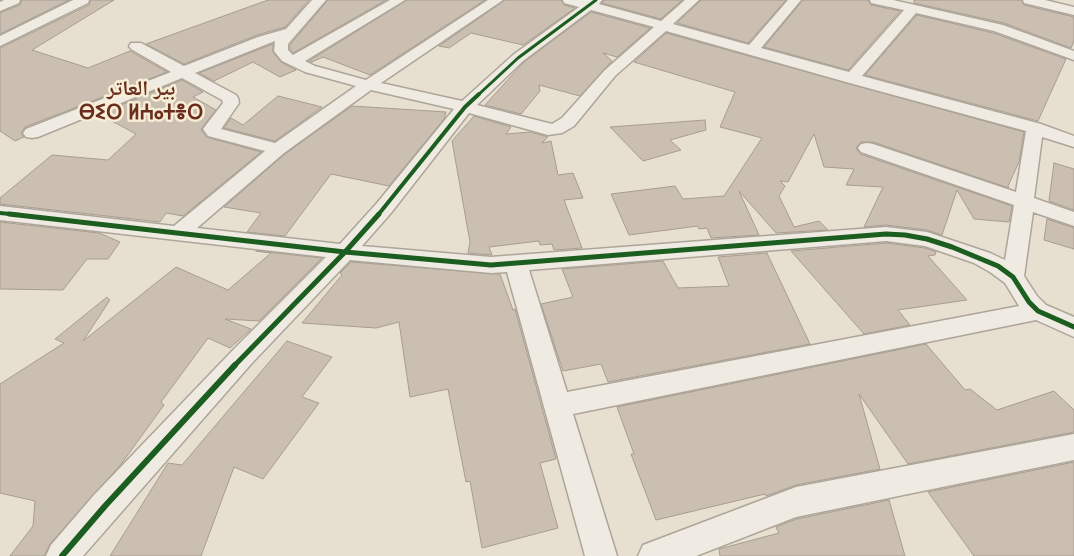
<!DOCTYPE html>
<meta charset="utf-8">
<style>
body{margin:0}
canvas{display:block;background:#e7e0d1}
</style>
<canvas width="1074" height="556"></canvas>
<script>
const ctx = document.querySelector('canvas').getContext('2d');
ctx.lineJoin = 'round';
function fill(path, color) { ctx.fillStyle = color; ctx.fill(path, 'evenodd'); }
const poly = rows => new Path2D(rows.map(r => 'M' + r).join(''));
function trace(path, color, width, dash) { ctx.strokeStyle = color; ctx.lineWidth = width; ctx.lineCap = dash ? 'butt' : 'round'; ctx.setLineDash(dash || []); ctx.stroke(path); }
function write(font, color, halo, rows, align = 'center') {
  ctx.font = font + ' Lora,"Noto Naskh Arabic","Noto Sans Tifinagh",serif'; ctx.lineWidth = 5; ctx.setLineDash([]); ctx.textBaseline = 'middle'; ctx.strokeStyle = halo; ctx.fillStyle = color; for (const [text, x, y, turn = 0] of rows) {
    ctx.save(); ctx.translate(x, y); ctx.rotate((+turn || 0) * Math.PI / 180); ctx.textAlign = isNaN(turn) ? turn : align; if (halo) ctx.strokeText(text, 0, 0); ctx.fillText(text, 0, 0); ctx.restore();
  }
}
const building = poly([
 [22,0,69,0,0,34,0,13,20,5,22,0],
 [91,0,114,0,32,50,88,68,130,51,167,72,25,127,21,133,24,137,15,141,0,131,0,48,89,5,91,0],
 [268,0,309,0,285,27,257,35,184,64,146,44,268,0],
 [328,0,386,0,293,53,290,49,290,45,328,0],
 [407,0,485,0,370,75,323,57,312,62,309,61,407,0],
 [505,0,561,0,564,5,575,8,523,45,471,33,449,48,439,46,505,0],
 [604,0,682,0,661,19,602,3,604,0],
 [701,0,786,0,748,43,677,23,701,0],
 [803,0,868,0,871,5,900,11,848,70,764,47,803,0],
 [914,0,1021,0,1024,5,1074,17,1074,41,1071,48,1004,23,914,3,914,0],
 [591,12,650,28,617,57,603,53,612,61,580,96,539,85,540,91,521,114,485,105,524,62,591,12],
 [917,15,993,33,1066,59,1038,121,865,75,917,15],
 [666,33,1024,132,1019,162,1008,186,1009,188,873,142,861,142,856,148,860,154,1012,206,1009,222,974,219,957,190,942,235,927,230,886,225,864,227,883,187,846,185,854,169,824,167,814,134,788,182,780,181,785,186,779,196,794,227,819,221,828,230,776,233,739,191,759,235,711,238,707,228,699,229,698,226,629,235,611,194,675,186,683,199,724,196,762,138,720,127,735,92,634,62,666,33],
 [273,44,273,52,281,62,296,70,280,77,253,62,214,81,199,73,273,44],
 [182,80,203,92,193,97,216,110,201,129,206,137,261,152,183,216,166,213,160,222,0,204,0,198,52,155,108,160,136,134,99,114,182,80],
 [278,96,322,107,275,141,224,128,231,118,243,125,278,96],
 [352,106,446,112,444,119,389,186,331,174,285,236,247,232,261,213,224,207,285,154,352,106],
 [474,116,511,127,506,134,530,132,548,137,542,143,551,141,558,175,573,173,583,198,564,200,582,248,554,250,552,244,540,245,539,241,489,247,492,255,468,253,470,242,452,141,474,116],
 [705,120,706,130,670,140,681,150,643,161,610,127,705,120],
 [1054,163,1074,169,1074,210,1049,201,1054,163],
 [1047,219,1074,228,1074,249,1044,240,1047,219],
 [0,222,99,233,120,242,108,259,87,259,63,290,0,289,0,222],
 [886,243,925,248,936,252,935,255,928,256,967,300,898,310,910,325,864,334,791,251,886,243],
 [256,251,322,258,259,321,225,319,251,329,230,348,208,338,161,402,164,405,122,463,50,544,44,556,10,556,33,526,35,501,0,493,0,384,64,343,55,339,107,297,110,300,83,341,176,267,228,290,271,253,256,251],
 [767,253,810,344,608,382,601,364,563,371,541,304,573,297,562,269,663,261,678,288,729,286,718,257,767,253],
 [351,262,500,274,513,310,515,309,556,459,540,463,558,528,482,548,470,481,466,482,448,389,410,397,399,322,376,328,302,323,342,275,340,273,351,262],
 [287,341,332,357,302,397,319,403,263,479,234,467,201,556,110,556,168,463,182,465,287,341],
 [926,344,965,390,970,389,997,410,1054,391,1074,410,1074,432,908,464,859,394,880,469,796,485,766,496,765,494,656,520,631,454,634,454,617,407,926,344],
 [1074,462,1074,556,974,556,928,492,1074,462],
 [889,500,905,556,720,556,719,549,779,533,776,527,797,519,889,500]
]);
fill(building, '#cbbfb2');
trace(building, '#a89c90', 1);
const minor = poly([
 [4,0,20,0,19,3,0,11,0,2,4,0],
 [73,0,89,0,88,3,0,46,0,36,73,0],
 [312,0,326,0,288,44,288,50,293,55,390,0,405,0,305,61,315,66,366,80,488,0,503,0,381,83,462,101,513,55,579,7,564,3,563,0,602,0,599,4,661,21,685,0,699,0,673,24,749,45,788,0,801,0,761,48,849,72,904,10,871,3,870,0,893,0,1003,25,1074,51,1074,60,994,31,916,13,862,76,1041,124,1074,136,1074,147,1042,137,1034,198,1074,212,1074,226,1033,212,1024,276,1037,296,1046,305,1074,317,1074,337,1036,320,573,414,617,556,585,556,507,272,491,273,350,260,252,363,83,556,46,556,51,545,94,495,234,349,326,257,0,220,0,206,174,226,265,151,208,136,203,129,223,103,222,100,182,78,38,137,32,138,26,137,23,133,26,129,171,72,131,49,129,46,131,43,141,43,184,66,258,37,286,29,312,0],
 [591,10,654,27,605,70,562,118,552,124,477,105,523,61,591,10],
 [666,31,846,82,1026,131,1016,192,873,144,867,143,861,144,858,148,861,152,1014,205,1005,260,990,253,927,232,886,227,491,257,362,246,391,213,469,113,548,135,562,133,574,126,615,76,666,31],
 [275,41,274,51,282,61,305,72,356,86,275,143,221,129,239,103,238,98,236,95,195,73,275,41],
 [371,90,454,109,377,203,340,244,197,228,284,153,371,90],
 [886,241,925,246,974,263,990,272,1005,283,1019,306,567,392,529,270,886,241],
 [1023,0,1045,0,1074,7,1074,15,1024,3,1023,0],
 [1074,434,1074,460,796,517,696,556,638,556,643,545,796,487,1074,434]
]);
trace(minor, '#ada599', 3);
fill(minor, '#efebe3');
trace(poly([
 [477,96,518,58,596,0]
]), '#1b5e20', 3);
trace(poly([
 [0,213,20,215],
 [378,215,465,107,479,94]
]), '#1b5e20', 4);
trace(poly([
 [9,214,345,252,491,265,886,234,905,235,927,239,952,247,998,266,1013,277,1029,302,1038,311,1074,327],
 [234,366,345,252,379,214]
]), '#1b5e20', 5);
trace(poly([
 [62,556,105,506,235,365]
]), '#1b5e20', 6);
write('bold 21px', '#6b2e1e', '#f7eed8', [
 ["بير العاتر",141,89],
 ["ⴱⵉⵔ ⵍⵄⴰⵜⴻⵔ",141,113]
]);
</script>
